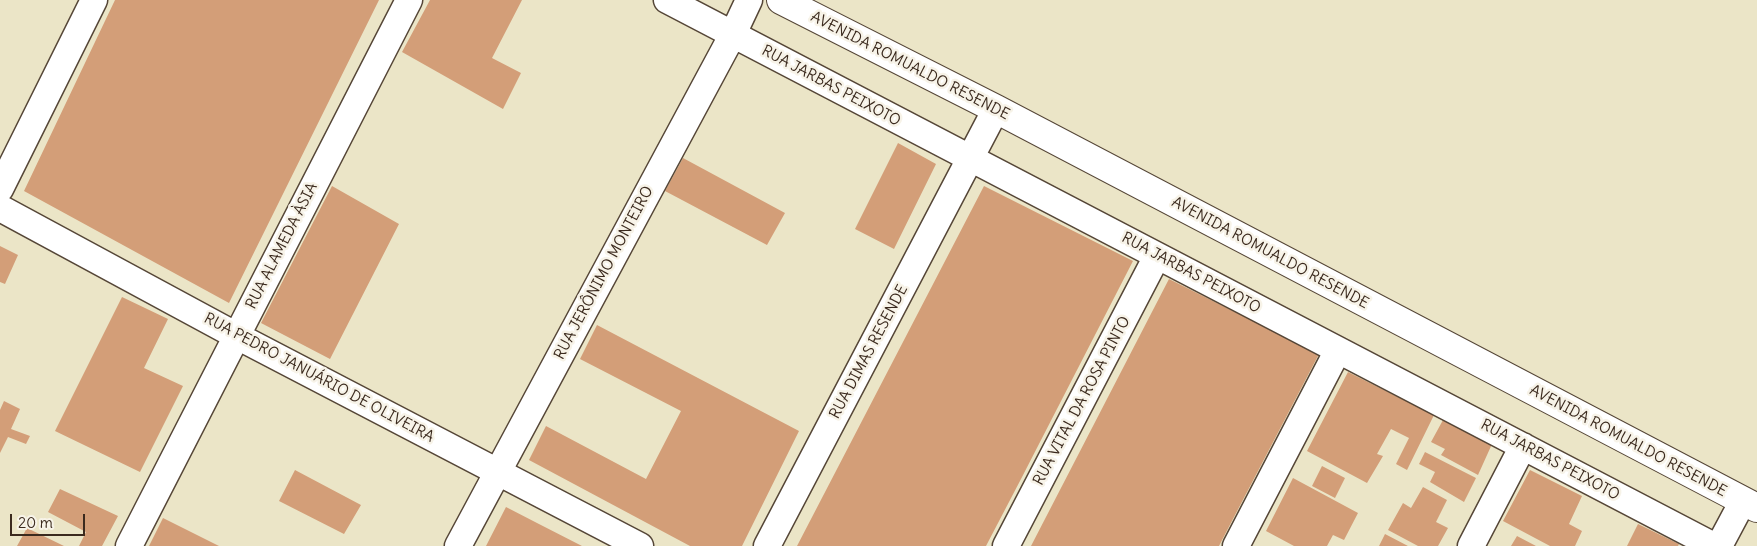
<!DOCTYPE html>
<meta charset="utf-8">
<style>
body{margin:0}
#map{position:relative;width:1757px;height:546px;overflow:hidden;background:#ebe5c7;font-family:Delius,sans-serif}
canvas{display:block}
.scale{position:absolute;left:10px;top:514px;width:75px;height:22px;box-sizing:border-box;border:2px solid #3b2a1e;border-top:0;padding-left:6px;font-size:15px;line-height:18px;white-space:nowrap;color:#3b2a1e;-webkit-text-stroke:4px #f7f3e8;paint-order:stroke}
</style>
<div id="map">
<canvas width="1757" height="546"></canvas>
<div class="scale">20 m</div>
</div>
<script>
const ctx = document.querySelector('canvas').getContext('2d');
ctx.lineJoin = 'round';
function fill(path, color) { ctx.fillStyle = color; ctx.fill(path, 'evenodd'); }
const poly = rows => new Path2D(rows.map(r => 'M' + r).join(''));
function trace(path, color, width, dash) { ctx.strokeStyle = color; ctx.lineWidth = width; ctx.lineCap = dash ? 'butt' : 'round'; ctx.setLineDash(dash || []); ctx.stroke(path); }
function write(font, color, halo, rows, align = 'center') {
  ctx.font = font + ' Delius,sans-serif'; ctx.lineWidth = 5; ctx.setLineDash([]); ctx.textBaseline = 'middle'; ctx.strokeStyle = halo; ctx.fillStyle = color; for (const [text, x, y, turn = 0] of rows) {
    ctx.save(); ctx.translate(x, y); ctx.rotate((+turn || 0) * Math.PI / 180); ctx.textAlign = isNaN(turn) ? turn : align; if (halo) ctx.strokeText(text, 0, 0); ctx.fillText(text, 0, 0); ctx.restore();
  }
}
fill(poly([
 [115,0,379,0,229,303,24,191],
 [430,0,522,0,492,58,521,73,503,109,402,52],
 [898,143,936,164,894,249,855,229],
 [683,158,785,213,767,245,665,191],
 [332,186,399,224,330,359,261,323],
 [984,186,1133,261,1021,479,986,546,797,546],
 [0,246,18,255,5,284,0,282],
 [1169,279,1319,354,1234,517,1219,546,1031,546],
 [122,297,168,319,144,368,183,386,140,472,55,431],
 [597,325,799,431,742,546,690,546,529,460,546,426,646,479,681,411,580,359],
 [1348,372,1434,415,1407,470,1396,464,1409,438,1391,429,1377,454,1383,456,1367,483,1307,451],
 [4,401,20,409,11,429,30,436,26,444,8,437,0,453,0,410],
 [1443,420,1492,444,1478,475,1441,455,1445,449,1431,442],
 [1425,452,1476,478,1464,502,1430,482,1435,472,1419,464],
 [1322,466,1345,478,1335,498,1312,486],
 [295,470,361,505,344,534,279,501],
 [1530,470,1582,496,1569,524,1582,531,1575,546,1550,546,1503,521],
 [1293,478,1358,513,1344,540,1333,535,1327,546,1294,546,1266,531],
 [1423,487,1447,500,1436,522,1448,528,1438,546,1418,546,1388,530,1403,503,1411,508],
 [60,489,118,516,102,546,79,546,86,532,48,512],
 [506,507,537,523,582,546,486,546],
 [163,518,219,546,149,546],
 [1638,524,1679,544,1678,546,1627,546],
 [27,528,64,546,17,546],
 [1385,534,1408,546,1379,546],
 [1517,536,1536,546,1511,546]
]), '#d39e78');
const minor = poly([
 [667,0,1714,546],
 [0,189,94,0],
 [0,208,237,336,640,546],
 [129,546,409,0],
 [458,546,733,34,749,0],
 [767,546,996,109],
 [1006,546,1157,256],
 [1236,546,1338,350],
 [1471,546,1523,446],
 [1719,546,1743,501]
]);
const tertiary = poly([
 [781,0,996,109,1757,508]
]);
trace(minor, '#554637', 29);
trace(tertiary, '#554637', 30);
trace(minor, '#fff', 26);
trace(tertiary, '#fff', 28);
write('15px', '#3b2a1e', '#f7f3e8', [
 ["AVENIDA ROMUALDO RESENDE",910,66,27],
 ["RUA JARBAS PEIXOTO",831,86,28],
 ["RUA ALAMEDA ÀSIA",282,246,-63],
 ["AVENIDA ROMUALDO RESENDE",1270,253,28],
 ["RUA JERÔNIMO MONTEIRO",604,273,-62],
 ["RUA JARBAS PEIXOTO",1191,273,28],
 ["RUA DIMAS RESENDE",869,352,-62],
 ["RUA PEDRO JANUÁRIO DE OLIVEIRA",319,378,28],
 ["RUA VITAL DA ROSA PINTO",1082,401,-62],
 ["AVENIDA ROMUALDO RESENDE",1628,441,28],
 ["RUA JARBAS PEIXOTO",1550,460,28]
]);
</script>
